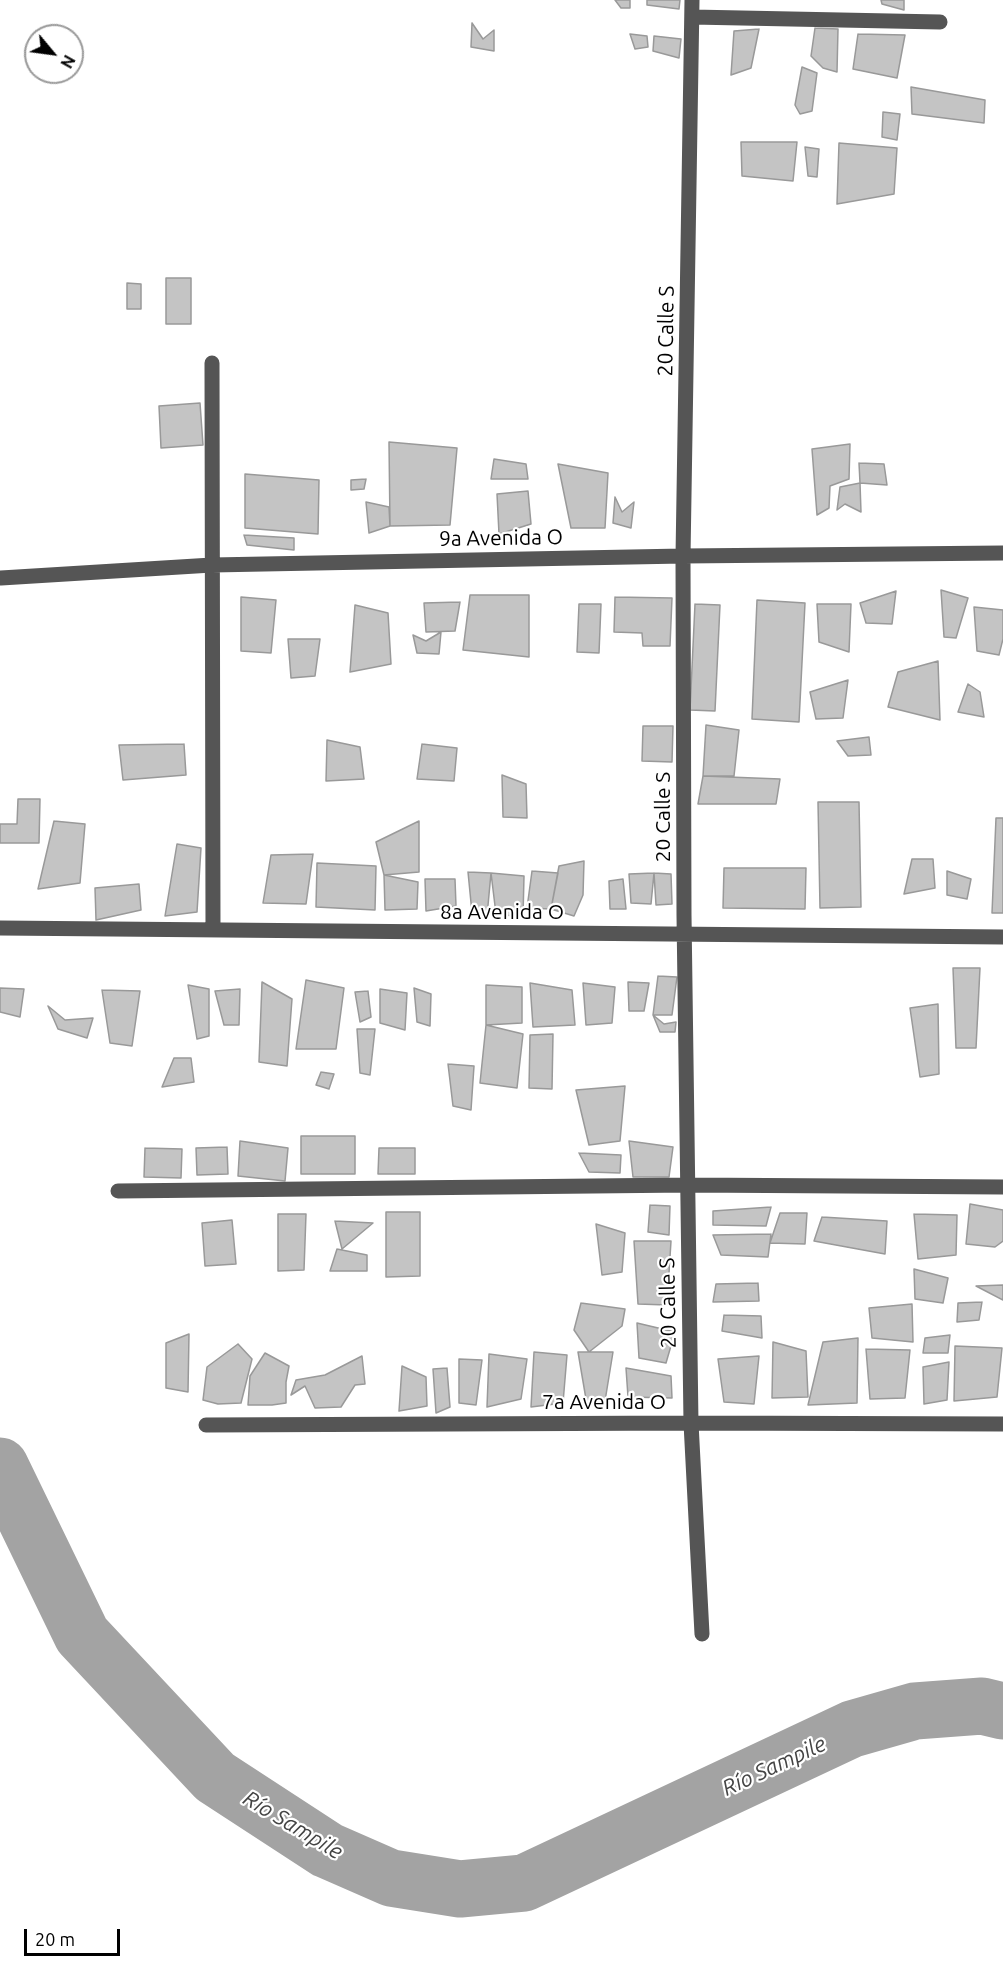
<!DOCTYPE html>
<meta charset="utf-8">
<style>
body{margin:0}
#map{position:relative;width:1003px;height:1980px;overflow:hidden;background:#fff;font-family:Ubuntu,sans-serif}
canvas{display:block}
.north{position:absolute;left:24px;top:24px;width:60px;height:60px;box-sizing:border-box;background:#fff;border:2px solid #999;border-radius:50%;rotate:119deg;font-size:16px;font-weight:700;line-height:24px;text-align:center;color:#000}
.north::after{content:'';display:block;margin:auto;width:21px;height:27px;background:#000;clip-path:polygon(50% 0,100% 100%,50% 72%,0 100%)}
.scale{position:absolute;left:24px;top:1929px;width:96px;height:27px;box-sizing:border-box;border:3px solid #000;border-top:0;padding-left:8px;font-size:18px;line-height:21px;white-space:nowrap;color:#000;-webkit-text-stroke:4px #fff;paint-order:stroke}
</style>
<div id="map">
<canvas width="1003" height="1980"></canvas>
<div class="north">N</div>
<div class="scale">20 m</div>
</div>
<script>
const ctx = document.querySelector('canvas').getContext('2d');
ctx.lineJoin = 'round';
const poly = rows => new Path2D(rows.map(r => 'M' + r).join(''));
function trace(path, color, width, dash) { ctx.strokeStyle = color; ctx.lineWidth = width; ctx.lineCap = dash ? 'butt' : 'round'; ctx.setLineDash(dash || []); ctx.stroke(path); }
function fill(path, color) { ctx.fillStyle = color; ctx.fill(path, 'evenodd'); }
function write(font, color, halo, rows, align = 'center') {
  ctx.font = font + ' Ubuntu,sans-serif'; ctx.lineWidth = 4.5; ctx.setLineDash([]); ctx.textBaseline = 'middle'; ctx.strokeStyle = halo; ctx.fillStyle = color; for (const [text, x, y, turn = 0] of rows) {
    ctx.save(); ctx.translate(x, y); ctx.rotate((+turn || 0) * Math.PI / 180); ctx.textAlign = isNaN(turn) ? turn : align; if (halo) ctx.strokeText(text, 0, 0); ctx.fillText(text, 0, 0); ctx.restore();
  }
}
trace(poly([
 [0,1466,82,1635,215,1777,327,1850,391,1878,460,1889,524,1883,852,1729,915,1711,982,1706,1003,1711]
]), '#a3a3a3', 57);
const building = poly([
 [615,0,630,0,630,8,621,8,615,0],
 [647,0,680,0,679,9,647,5,647,0],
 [881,0,904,0,904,10,882,4,881,0],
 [472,23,483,39,494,30,494,51,471,47,472,23],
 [815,28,838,29,837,72,823,68,811,56,815,28],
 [759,29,751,68,731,75,734,31,759,29],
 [630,34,647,36,648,47,635,49,630,34],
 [858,34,905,35,897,78,853,69,858,34],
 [654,36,681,39,679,58,653,51,654,36],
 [802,67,817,73,812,111,800,114,795,105,802,67],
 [911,87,985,100,984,123,912,114,911,87],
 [883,112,900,114,897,140,882,137,883,112],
 [741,142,797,142,793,181,742,176,741,142],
 [839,143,897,148,894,194,837,204,839,143],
 [805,147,819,149,817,177,808,176,805,147],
 [166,278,191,278,191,324,166,324,166,278],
 [127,283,141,284,141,309,127,309,127,283],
 [200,403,203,445,161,448,159,406,200,403],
 [389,442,457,448,450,525,390,526,389,442],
 [850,444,849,479,830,486,829,508,817,515,812,449,850,444],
 [494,459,526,464,528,479,491,479,494,459],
 [859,463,884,464,887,485,860,483,859,463],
 [558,464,608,473,605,528,571,528,558,464],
 [245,474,319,480,318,534,245,528,245,474],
 [366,479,364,489,351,490,351,480,366,479],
 [860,483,861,512,845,504,837,510,840,487,860,483],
 [528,491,531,524,499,534,497,494,528,491],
 [615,497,622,512,634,502,631,528,613,523,615,497],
 [366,502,389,507,390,526,369,533,366,502],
 [244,535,294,538,294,550,247,545,244,535],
 [941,590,968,598,956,638,944,637,941,590],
 [896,591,892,624,866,623,860,603,896,591],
 [470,595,529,595,529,657,463,650,470,595],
 [241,597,276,600,271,653,241,651,241,597],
 [615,597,672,598,670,646,643,646,642,633,614,632,615,597],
 [757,600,805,603,799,722,752,719,757,600],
 [460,602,455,631,426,632,424,603,460,602],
 [579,604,601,604,599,653,577,652,579,604],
 [695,604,720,605,715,711,690,710,695,604],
 [817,604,851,604,849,652,819,642,817,604],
 [355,605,388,613,391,664,350,672,355,605],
 [974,607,1003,610,1003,639,999,655,977,651,974,607],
 [441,632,439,654,417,653,413,635,426,641,441,632],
 [288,639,320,639,315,676,291,678,288,639],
 [938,661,940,720,888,707,898,672,938,661],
 [848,680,843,718,816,719,810,692,848,680],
 [968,684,980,692,984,717,958,712,968,684],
 [706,725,739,730,734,776,703,776,706,725],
 [643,726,673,726,672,762,642,761,643,726],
 [869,737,871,755,848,756,837,741,869,737],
 [327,740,360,747,364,779,326,781,327,740],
 [184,744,186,775,123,780,119,745,184,744],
 [422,744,457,748,454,781,417,779,422,744],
 [502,775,526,784,527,818,503,817,502,775],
 [703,776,780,779,776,804,698,804,703,776],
 [18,799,40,799,39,843,0,843,0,824,17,824,18,799],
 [818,802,859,802,861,907,820,908,818,802],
 [996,818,1003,818,1003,913,992,913,996,818],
 [54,821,85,824,80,883,38,889,54,821],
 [419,821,419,872,384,875,376,842,419,821],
 [177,844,201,848,197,912,165,916,177,844],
 [313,854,306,904,263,903,271,855,313,854],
 [912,859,933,859,935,888,904,894,912,859],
 [584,861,583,895,574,916,551,909,559,866,584,861],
 [317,863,376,866,375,910,316,907,317,863],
 [724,868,806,868,805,909,723,908,724,868],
 [532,871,558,873,551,909,527,908,532,871],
 [947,871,971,879,967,899,947,895,947,871],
 [468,872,491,873,487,916,472,913,468,872],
 [491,873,524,876,523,917,496,914,491,873],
 [654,873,671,874,672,904,656,905,654,873],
 [654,873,651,904,631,903,629,874,654,873],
 [384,875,418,882,417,909,385,910,384,875],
 [425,879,455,879,456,906,426,911,425,879],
 [623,879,626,909,610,909,609,881,623,879],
 [139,884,141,910,96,920,95,888,139,884],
 [953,968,980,968,976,1048,956,1048,953,968],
 [658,976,677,977,672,1015,653,1015,658,976],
 [306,980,344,988,336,1049,296,1049,306,980],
 [262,982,292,999,287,1066,259,1062,262,982],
 [628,982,649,983,644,1011,629,1011,628,982],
 [530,983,572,990,575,1025,533,1027,530,983],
 [583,983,615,987,612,1023,586,1025,583,983],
 [188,985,209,989,209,1036,197,1039,188,985],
 [486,985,522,987,522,1023,486,1025,486,985],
 [0,988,24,989,20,1017,0,1012,0,988],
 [414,988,431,994,430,1026,417,1022,414,988],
 [240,989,239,1025,224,1025,215,991,240,989],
 [380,989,407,993,405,1030,380,1023,380,989],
 [102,990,140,991,132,1046,110,1043,102,990],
 [368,991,371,1017,360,1022,355,992,368,991],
 [938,1004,939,1074,920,1077,910,1008,938,1004],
 [48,1006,65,1020,93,1018,87,1038,58,1029,48,1006],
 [653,1015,664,1024,676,1022,675,1032,660,1032,653,1015],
 [486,1025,523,1034,517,1088,480,1083,486,1025],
 [357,1029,375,1029,370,1075,360,1073,357,1029],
 [553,1034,552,1089,529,1088,530,1035,553,1034],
 [174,1058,191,1058,194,1082,162,1087,174,1058],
 [448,1064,474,1066,471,1110,453,1106,448,1064],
 [321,1072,334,1074,329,1089,316,1085,321,1072],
 [625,1086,620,1141,589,1145,576,1090,625,1086],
 [301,1136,355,1136,355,1174,301,1174,301,1136],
 [240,1141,288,1148,285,1181,238,1176,240,1141],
 [629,1141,673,1147,669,1177,633,1177,629,1141],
 [227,1147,228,1174,197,1175,196,1148,227,1147],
 [145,1148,182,1149,181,1178,144,1177,145,1148],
 [379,1148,415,1148,415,1174,378,1174,379,1148],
 [579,1153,621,1155,620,1173,589,1172,579,1153],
 [970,1204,1003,1210,1003,1241,995,1247,966,1244,970,1204],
 [650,1205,670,1206,669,1235,648,1232,650,1205],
 [771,1207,766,1226,713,1225,713,1211,771,1207],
 [386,1212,420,1212,420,1276,386,1277,386,1212],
 [780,1213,807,1213,805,1244,770,1243,780,1213],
 [278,1214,306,1214,304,1270,278,1271,278,1214],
 [914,1214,957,1215,956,1255,918,1259,914,1214],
 [822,1217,887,1221,885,1254,814,1241,822,1217],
 [232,1220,236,1264,205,1266,202,1223,232,1220],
 [335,1221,373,1223,342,1249,335,1221],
 [596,1224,625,1233,622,1272,602,1275,596,1224],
 [771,1234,768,1257,721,1255,713,1235,771,1234],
 [634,1241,671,1241,667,1305,638,1304,634,1241],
 [337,1249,367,1255,367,1271,330,1271,337,1249],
 [914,1269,948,1278,943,1303,915,1299,914,1269],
 [758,1283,759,1301,713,1302,716,1284,758,1283],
 [1003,1285,1003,1300,976,1286,1003,1285],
 [982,1302,979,1320,957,1322,958,1303,982,1302],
 [581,1303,625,1309,622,1326,589,1352,574,1330,581,1303],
 [912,1304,913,1342,872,1338,869,1308,912,1304],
 [724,1315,761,1316,762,1338,722,1331,724,1315],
 [637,1323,675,1332,666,1363,639,1358,637,1323],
 [189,1334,188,1392,166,1388,166,1343,189,1334],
 [950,1335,948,1353,923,1353,925,1338,950,1335],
 [858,1338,857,1403,808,1405,823,1342,858,1338],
 [773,1342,806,1351,808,1397,772,1398,773,1342],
 [238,1344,252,1359,241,1403,218,1404,203,1400,207,1367,238,1344],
 [955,1346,1002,1348,997,1397,954,1401,955,1346],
 [866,1349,910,1350,905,1398,870,1399,866,1349],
 [534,1352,567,1355,563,1403,531,1407,534,1352],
 [578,1352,613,1352,605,1401,587,1405,578,1352],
 [265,1353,289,1366,286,1382,286,1403,272,1405,248,1405,250,1376,265,1353],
 [489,1354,527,1359,521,1399,487,1407,489,1354],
 [362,1356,365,1384,355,1385,341,1407,315,1408,305,1386,291,1395,296,1380,325,1375,362,1356],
 [759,1356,754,1404,724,1402,718,1359,759,1356],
 [459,1359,482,1360,476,1405,459,1403,459,1359],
 [949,1362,947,1400,924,1404,923,1367,949,1362],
 [402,1366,426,1377,427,1406,399,1411,402,1366],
 [447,1368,450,1407,436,1413,433,1369,447,1368],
 [626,1368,671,1376,672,1398,628,1397,626,1368]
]);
fill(building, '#c4c4c4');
trace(building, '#999', 1.5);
trace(poly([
 [692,0,683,556,684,915,691,1423,702,1634],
 [692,17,940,22],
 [212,363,213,930],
 [1,578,212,565,683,556,1003,553],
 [0,928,1003,937],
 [118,1191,688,1185,1003,1187],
 [206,1425,691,1423,1003,1424]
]), '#555', 15);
write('21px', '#000', '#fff', [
 ["20 Calle S",666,331,-89],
 ["9a Avenida O",501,538,-1],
 ["20 Calle S",663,817,-90],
 ["8a Avenida O",502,912],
 ["20 Calle S",668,1303,-91],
 ["7a Avenida O",604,1402]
]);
write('italic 22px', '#444', '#fff', [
 ["Río Sampile",774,1766,-25],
 ["Río Sampile",293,1825,31]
]);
</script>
